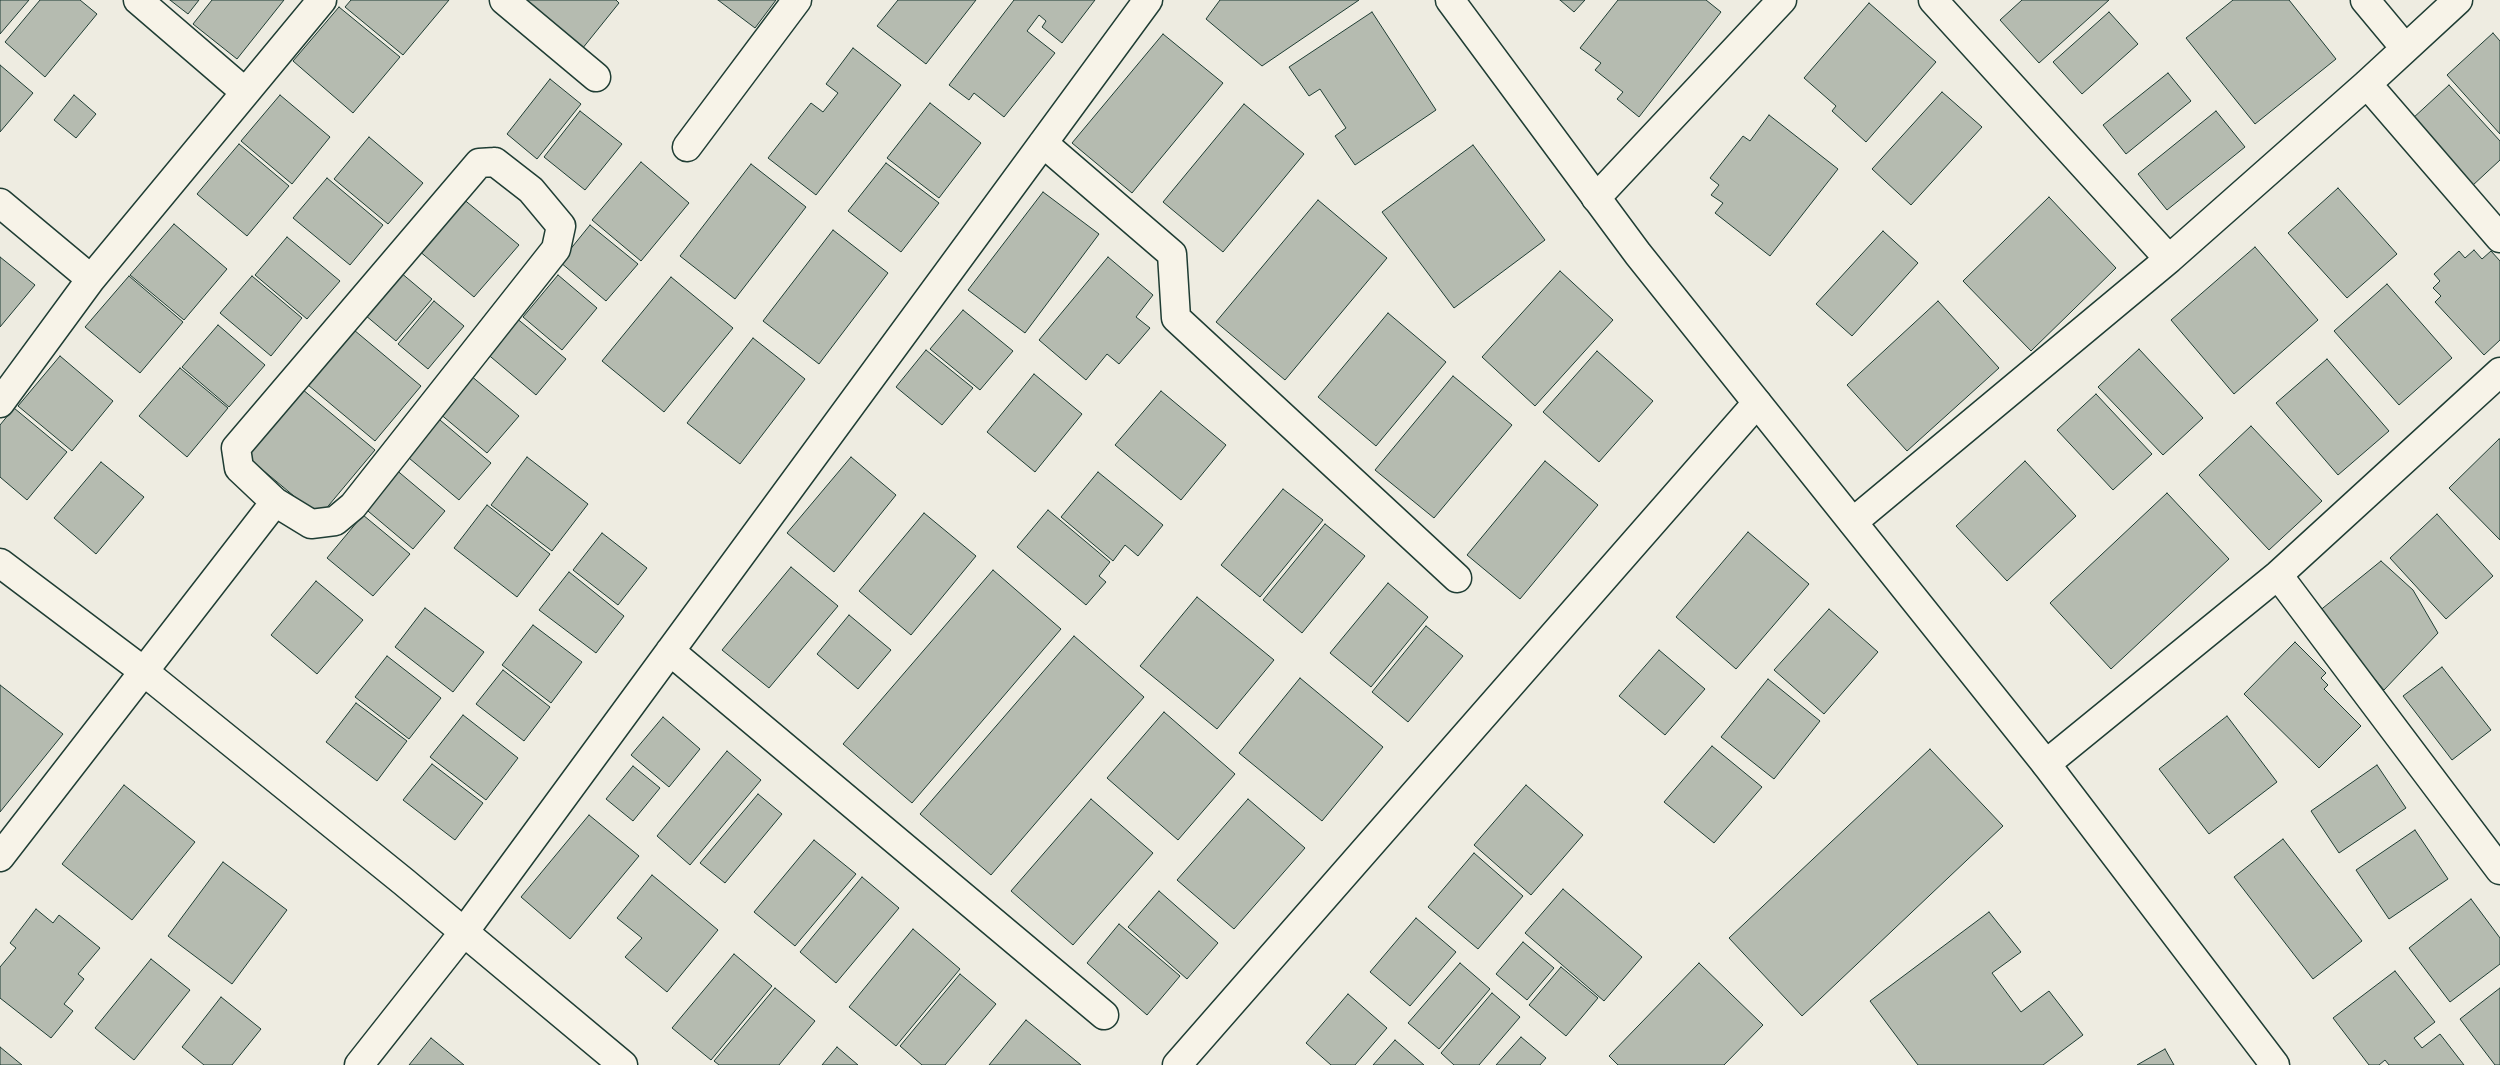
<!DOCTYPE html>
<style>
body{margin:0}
canvas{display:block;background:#eeece1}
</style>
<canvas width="2500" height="1065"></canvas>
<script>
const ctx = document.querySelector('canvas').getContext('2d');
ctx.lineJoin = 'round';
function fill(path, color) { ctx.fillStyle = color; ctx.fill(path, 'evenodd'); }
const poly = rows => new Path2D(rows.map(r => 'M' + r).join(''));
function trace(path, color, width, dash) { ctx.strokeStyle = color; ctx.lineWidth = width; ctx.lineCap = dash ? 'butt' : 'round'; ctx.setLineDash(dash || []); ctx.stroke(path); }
const building = poly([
 [0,0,29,0,0,34,0,0],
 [40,0,80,0,97,14,45,77,5,42,40,0],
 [170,0,199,0,188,14,170,0],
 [212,0,284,0,237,59,193,24,212,0],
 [351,0,449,0,403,55,345,7,351,0],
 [520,0,616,0,619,3,582,49,520,0],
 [718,0,776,0,755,28,718,0],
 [898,0,976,0,926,64,877,26,898,0],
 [1014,0,1095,0,1062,43,1042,27,1046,21,1039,15,1027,31,1055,53,1004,117,974,93,969,100,949,85,1014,0],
 [1220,0,1359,0,1262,66,1206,19,1220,0],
 [1560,0,1585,0,1574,12,1560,0],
 [1618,0,1706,0,1721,12,1639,117,1617,99,1623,92,1595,70,1601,63,1580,48,1618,0],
 [2022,0,2109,0,2039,63,2000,20,2022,0],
 [2233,0,2289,0,2336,59,2255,124,2186,38,2233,0],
 [1869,3,1936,62,1866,142,1832,111,1836,106,1804,78,1869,3],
 [339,7,400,57,353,113,293,61,339,7],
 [1372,12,1436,110,1355,165,1335,136,1346,128,1320,89,1309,96,1289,67,1372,12],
 [2109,12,2138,44,2082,94,2053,62,2109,12],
 [2493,33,2500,41,2500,134,2447,75,2493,33],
 [1163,34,1223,83,1132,193,1072,143,1163,34],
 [853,48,901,85,816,195,768,158,811,103,823,112,838,93,826,84,853,48],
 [0,65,33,93,0,132,0,65],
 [2168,73,2191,101,2126,154,2103,125,2168,73],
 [550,79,581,104,537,159,507,134,550,79],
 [2449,85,2500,141,2500,160,2472,186,2412,119,2449,85],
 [1942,92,1982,127,1911,205,1872,169,1942,92],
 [74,95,96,114,76,138,54,120,74,95],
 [280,95,330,137,292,184,241,141,280,95],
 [930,103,981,143,939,198,887,158,930,103],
 [1244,104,1304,154,1223,252,1163,202,1244,104],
 [580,111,622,144,585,190,544,157,580,111],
 [2216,111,2245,147,2167,210,2138,174,2216,111],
 [1769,115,1838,169,1770,256,1715,213,1723,203,1711,195,1719,185,1710,178,1743,136,1750,141,1769,115],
 [369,137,423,183,388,224,334,179,369,137],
 [239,144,289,186,247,236,197,194,239,144],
 [1473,145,1545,240,1454,308,1382,212,1473,145],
 [641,162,689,203,641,261,592,220,641,162],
 [886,163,939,203,901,252,848,211,886,163],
 [751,164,806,207,735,299,680,256,751,164],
 [327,178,383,225,350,265,293,218,327,178],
 [2338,188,2397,254,2347,298,2288,233,2338,188],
 [1043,192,1099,234,1025,333,968,290,1043,192],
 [456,193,519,245,474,297,412,245,456,193],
 [2049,197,2116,268,2031,351,1963,281,2049,197],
 [1318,200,1387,258,1285,380,1216,322,1318,200],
 [174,224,227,269,184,320,130,275,174,224],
 [590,225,638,264,606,301,560,262,590,225],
 [833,230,888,273,819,364,763,321,833,230],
 [1883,231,1918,263,1852,336,1816,304,1883,231],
 [287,237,340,281,307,319,255,275,287,237],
 [2255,247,2318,320,2234,394,2171,320,2255,247],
 [2474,250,2482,259,2491,251,2500,261,2500,340,2484,355,2435,302,2441,296,2433,288,2440,281,2434,274,2459,251,2465,258,2474,250],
 [0,257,35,285,0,327,0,257],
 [1108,257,1153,295,1136,317,1150,328,1119,364,1107,354,1086,380,1039,340,1108,257],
 [1560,271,1613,320,1535,406,1482,357,1560,271],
 [400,272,432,299,396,341,365,315,400,272],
 [558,275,597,308,562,350,523,317,558,275],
 [129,276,183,322,140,373,85,327,129,276],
 [252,276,302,318,271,356,220,313,252,276],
 [671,277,733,328,664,412,602,361,671,277],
 [2387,284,2452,358,2399,405,2334,331,2387,284],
 [434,301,464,326,428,369,398,344,434,301],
 [1938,301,1999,368,1907,451,1847,385,1938,301],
 [963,310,1013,351,980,390,930,349,963,310],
 [1388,313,1446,362,1376,446,1318,397,1388,313],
 [515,317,566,359,536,395,485,352,515,317],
 [218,325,265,365,229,407,182,367,218,325],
 [354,330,421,386,375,441,308,385,354,330],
 [753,338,805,379,740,464,687,423,753,338],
 [2139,349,2203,418,2163,455,2098,387,2139,349],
 [926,350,973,388,942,425,896,387,926,350],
 [1597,351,1653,401,1599,462,1543,412,1597,351],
 [60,356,113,401,72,451,18,406,60,356],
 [2327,359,2389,431,2338,475,2276,403,2327,359],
 [180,368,228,408,187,457,139,416,180,368],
 [464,370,519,416,487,453,433,408,464,370],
 [1034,374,1082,414,1035,472,987,432,1034,374],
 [1453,376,1512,425,1434,518,1375,470,1453,376],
 [302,389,375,450,319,517,246,456,302,389],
 [1161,391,1226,445,1181,500,1115,445,1161,391],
 [2096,394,2152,454,2113,490,2057,430,2096,394],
 [14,408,67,452,27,500,0,477,0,425,14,408],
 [434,415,491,463,459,500,403,453,434,415],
 [2251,426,2322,501,2269,550,2199,475,2251,426],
 [2499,439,2500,439,2500,540,2449,488,2499,439],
 [527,457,588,504,552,551,491,505,527,457],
 [851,457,896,495,834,572,787,533,851,457],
 [1545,461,1598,505,1520,599,1467,555,1545,461],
 [2025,461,2076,516,2007,581,1956,526,2025,461],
 [101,462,144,497,96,554,54,518,101,462],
 [394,468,445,511,413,549,362,506,394,468],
 [1098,472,1163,525,1138,556,1125,545,1113,561,1061,517,1098,472],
 [1283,489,1323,520,1260,597,1221,565,1283,489],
 [2167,493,2229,559,2111,669,2050,603,2167,493],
 [487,505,550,554,517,597,454,548,487,505],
 [1048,510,1110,562,1099,576,1106,582,1086,605,1017,547,1048,510],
 [924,513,976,556,911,635,859,591,924,513],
 [2437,514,2493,576,2446,619,2390,558,2437,514],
 [363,515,410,554,373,596,327,558,363,515],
 [1325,524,1365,556,1302,633,1263,600,1325,524],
 [1748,532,1809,584,1736,669,1676,617,1748,532],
 [602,533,647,568,618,605,573,570,602,533],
 [2381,561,2413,590,2438,633,2384,690,2318,612,2381,561],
 [791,567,838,606,769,688,722,650,791,567],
 [993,570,1061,629,912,803,843,744,993,570],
 [569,572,624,616,596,653,539,610,569,572],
 [316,581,363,620,317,674,271,635,316,581],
 [1388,583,1428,617,1371,687,1330,653,1388,583],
 [1197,597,1274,660,1217,729,1140,666,1197,597],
 [425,608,484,652,453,692,395,647,425,608],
 [1829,609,1878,652,1824,714,1774,670,1829,609],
 [849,615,891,650,858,689,817,654,849,615],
 [533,625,582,662,551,703,502,665,533,625],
 [1426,626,1463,656,1408,722,1372,692,1426,626],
 [1074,636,1144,697,991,875,920,814,1074,636],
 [2295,642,2326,673,2321,678,2328,685,2324,689,2361,726,2319,768,2244,694,2295,642],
 [1659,650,1705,689,1665,735,1619,696,1659,650],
 [387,656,441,698,409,739,355,697,387,656],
 [2442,667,2491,730,2452,760,2403,696,2442,667],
 [503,670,550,707,524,741,476,704,503,670],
 [1300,678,1383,747,1322,821,1239,753,1300,678],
 [1768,679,1820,721,1774,779,1721,737,1768,679],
 [0,685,63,734,0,812,0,685],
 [356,703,407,741,377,781,326,742,356,703],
 [1164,712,1235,774,1178,840,1107,778,1164,712],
 [463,715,518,758,486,800,430,757,463,715],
 [2227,716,2277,782,2209,834,2159,769,2227,716],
 [663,717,700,749,669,787,631,755,663,717],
 [1712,746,1762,787,1714,843,1664,802,1712,746],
 [1930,749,2003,826,1802,1016,1729,938,1930,749],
 [727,751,761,780,690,865,657,836,727,751],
 [432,764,483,803,455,840,403,800,432,764],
 [2377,765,2406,808,2339,853,2311,811,2377,765],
 [633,766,660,788,633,821,606,799,633,766],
 [124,785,195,842,132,920,62,864,124,785],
 [1526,785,1583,835,1531,895,1474,845,1526,785],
 [758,794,782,814,725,883,700,863,758,794],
 [1091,799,1153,853,1073,945,1011,891,1091,799],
 [1248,799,1305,848,1234,929,1177,880,1248,799],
 [589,815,639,856,570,939,521,897,589,815],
 [2415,830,2448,879,2389,919,2356,870,2415,830],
 [2283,839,2362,941,2313,979,2234,877,2283,839],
 [814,840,856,874,795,946,754,912,814,840],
 [1474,853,1523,896,1478,949,1428,907,1474,853],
 [223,862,287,910,232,984,168,936,223,862],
 [652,875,718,930,667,992,625,957,642,938,617,918,652,875],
 [862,877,899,908,836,983,800,952,862,877],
 [1563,889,1642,957,1604,1001,1525,933,1563,889],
 [1159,891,1218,943,1187,979,1128,927,1159,891],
 [2471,899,2500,938,2500,964,2450,1002,2409,948,2471,899],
 [36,909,53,923,59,915,100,948,78,974,84,979,64,1004,73,1011,51,1038,0,998,0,967,16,948,10,943,36,909],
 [1989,912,2021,952,1992,973,2021,1012,2049,991,2083,1035,2043,1065,1918,1065,1870,1001,1989,912],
 [1416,918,1456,952,1410,1006,1370,972,1416,918],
 [1119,924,1180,976,1147,1015,1087,963,1119,924],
 [913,929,960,969,896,1046,849,1007,913,929],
 [1523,942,1554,968,1527,1000,1496,974,1523,942],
 [734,954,772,986,711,1060,672,1028,734,954],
 [151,959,190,990,134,1060,95,1028,151,959],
 [1460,963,1490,989,1439,1049,1408,1023,1460,963],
 [1699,963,1763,1025,1724,1065,1618,1065,1609,1056,1699,963],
 [1561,967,1598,998,1566,1036,1529,1005,1561,967],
 [2395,971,2435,1022,2414,1038,2422,1048,2440,1034,2464,1065,2389,1065,2385,1060,2379,1065,2369,1065,2333,1018,2395,971],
 [960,974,996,1004,945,1065,922,1065,900,1046,960,974],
 [775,988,815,1021,779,1065,719,1065,714,1061,775,988],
 [2500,988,2500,1065,2495,1065,2460,1019,2500,988],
 [1492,993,1520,1017,1479,1065,1454,1065,1441,1053,1492,993],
 [1348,994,1387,1028,1355,1065,1331,1065,1306,1043,1348,994],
 [221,997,261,1029,232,1065,204,1065,182,1047,221,997],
 [1026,1020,1081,1065,989,1065,1026,1020],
 [1521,1037,1546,1058,1540,1065,1496,1065,1521,1037],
 [431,1038,464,1065,409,1065,431,1038],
 [1395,1040,1424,1065,1373,1065,1395,1040],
 [0,1047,22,1065,0,1065,0,1047],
 [837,1047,858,1065,822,1065,837,1047],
 [2165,1049,2174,1065,2137,1065,2165,1049]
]);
fill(building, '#b5bbb0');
trace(building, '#1f3d34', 1);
const minor = poly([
 [138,0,245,92],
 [504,0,596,77],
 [1933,0,2169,259],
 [2365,0,2405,48],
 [2367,84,2500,238],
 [1043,143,1172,254,1176,318,1457,578],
 [687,147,797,0],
 [495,162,531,190,561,226,556,249,353,506,335,521,311,524,275,502,239,468,236,448,479,163,495,162],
 [1596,198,1782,0],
 [0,203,91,279],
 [0,403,91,279,322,0],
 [1853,522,2169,259,2367,84,2458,0],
 [0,563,142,670,404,882,623,1065],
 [2278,575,2500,870],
 [670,651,1104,1015],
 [2046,764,2278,575,2500,372],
 [0,857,275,502],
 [359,1065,464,932,1148,0],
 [1177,1065,1757,403]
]);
const major = poly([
 [1450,0,1638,254,2046,764,2275,1065]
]);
trace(minor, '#1f3d34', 31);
trace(major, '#1f3d34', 31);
trace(minor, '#f7f3e8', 28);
trace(major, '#f7f3e8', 28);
</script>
